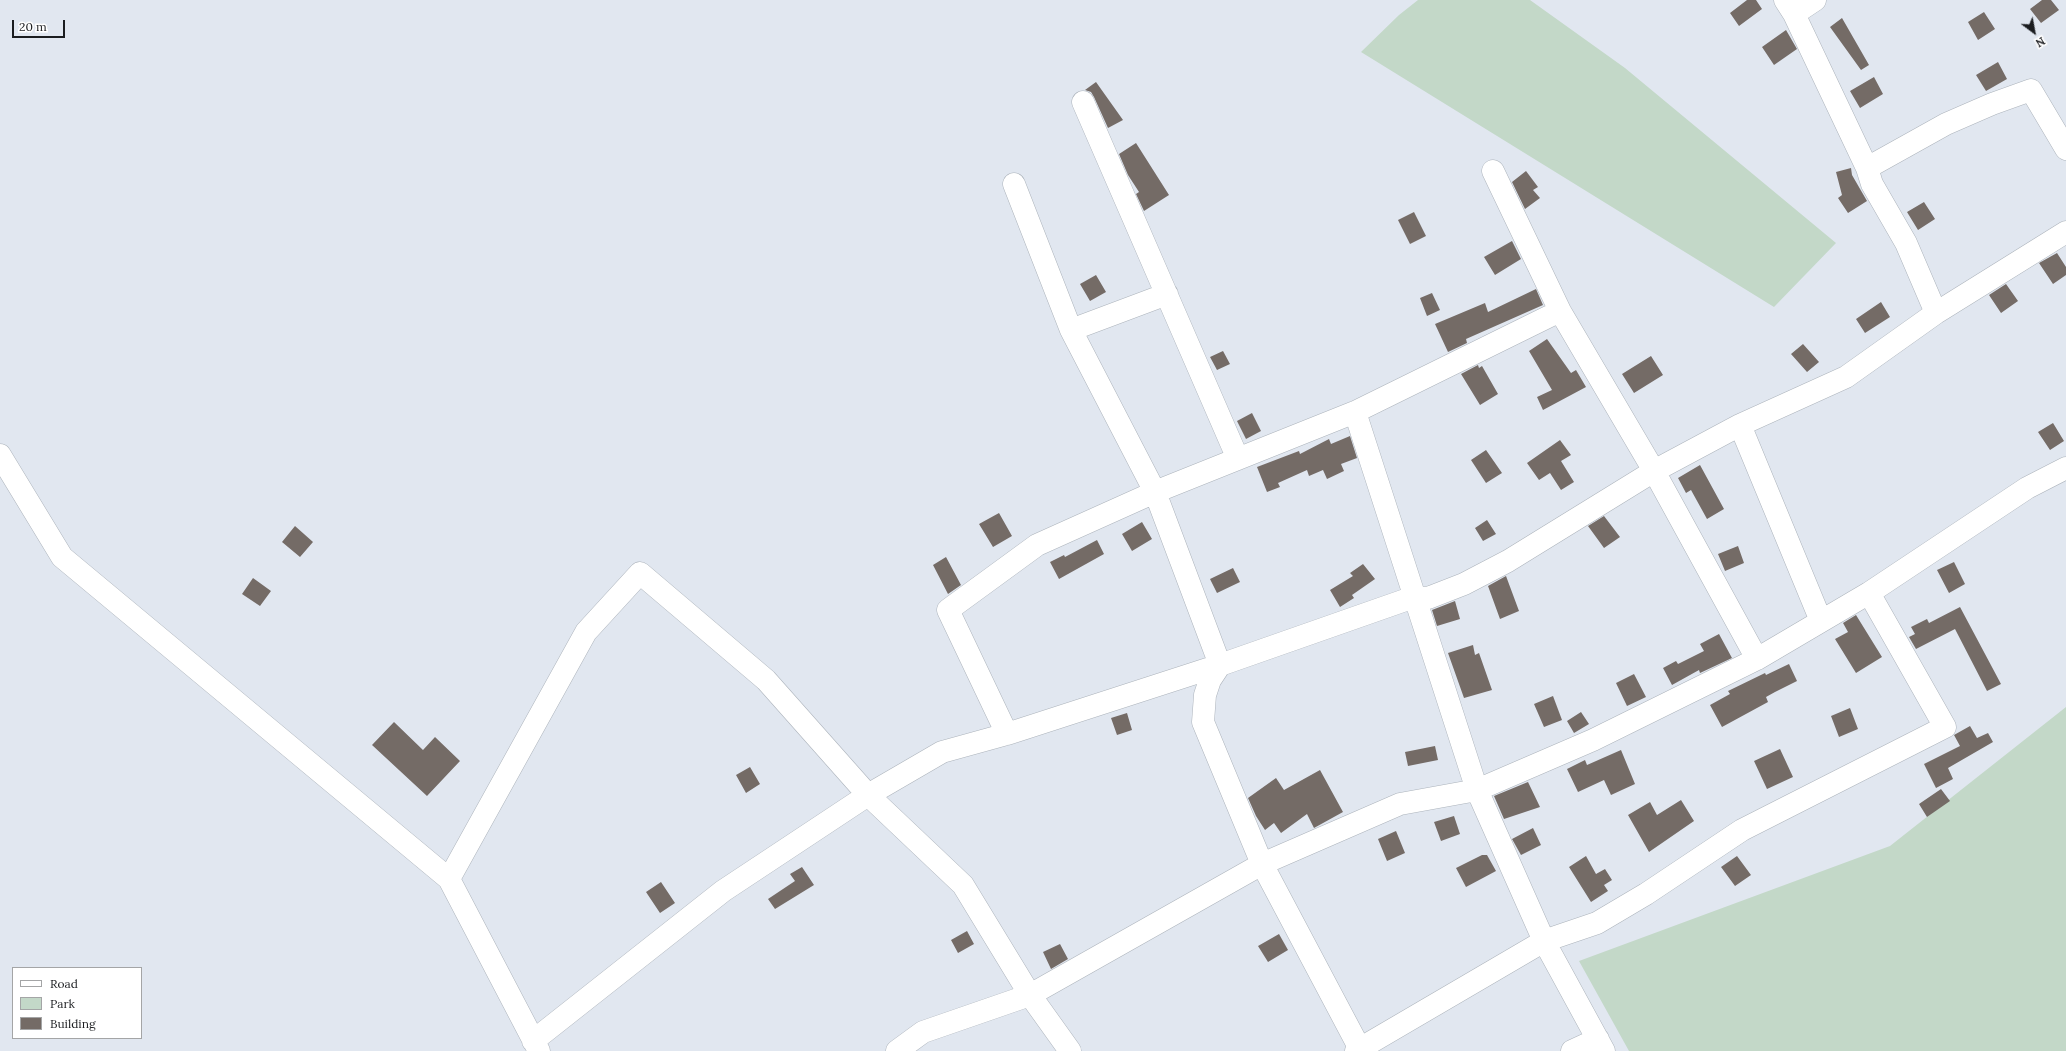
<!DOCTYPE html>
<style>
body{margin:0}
#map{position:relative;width:2066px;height:1051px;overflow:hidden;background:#e1e7f0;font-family:Lora,serif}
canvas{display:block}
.legend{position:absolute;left:12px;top:967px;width:130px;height:72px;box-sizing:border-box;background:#fff;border:1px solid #a4a5a6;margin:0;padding:5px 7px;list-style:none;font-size:12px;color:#1b1d20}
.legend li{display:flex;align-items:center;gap:8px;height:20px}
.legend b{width:20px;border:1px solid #a4a5a6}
.north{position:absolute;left:2014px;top:12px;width:40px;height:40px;-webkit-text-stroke:3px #fff;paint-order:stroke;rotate:148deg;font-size:11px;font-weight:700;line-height:16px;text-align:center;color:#1b1d20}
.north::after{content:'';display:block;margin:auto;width:14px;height:18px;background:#1b1d20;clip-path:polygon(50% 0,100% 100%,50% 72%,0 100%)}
.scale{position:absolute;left:12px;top:20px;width:53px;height:18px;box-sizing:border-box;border:2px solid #1b1d20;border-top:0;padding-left:5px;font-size:12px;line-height:14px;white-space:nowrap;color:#1b1d20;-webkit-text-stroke:3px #fff;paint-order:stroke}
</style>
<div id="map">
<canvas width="2066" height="1051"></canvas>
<ul class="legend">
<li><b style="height:5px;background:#fff"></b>Road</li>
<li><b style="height:11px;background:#c3d8c8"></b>Park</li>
<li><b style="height:11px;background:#746b66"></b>Building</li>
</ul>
<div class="north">N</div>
<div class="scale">20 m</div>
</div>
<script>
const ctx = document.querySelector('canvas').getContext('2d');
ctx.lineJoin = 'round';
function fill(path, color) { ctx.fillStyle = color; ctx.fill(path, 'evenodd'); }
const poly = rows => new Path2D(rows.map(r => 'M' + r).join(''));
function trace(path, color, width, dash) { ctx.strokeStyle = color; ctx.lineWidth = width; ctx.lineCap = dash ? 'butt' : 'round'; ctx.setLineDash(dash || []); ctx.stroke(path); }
fill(poly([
 [1418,0,1530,0,1625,68,1836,243,1774,307,1361,52,1399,15],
 [2066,707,2066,1051,1629,1051,1579,961,1890,846]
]), '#c3d8c8');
fill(poly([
 [1747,0,1756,0,1762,9,1739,26,1730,13],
 [2042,0,2051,0,2059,10,2041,23,2030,9],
 [1984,12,1995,29,1978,40,1968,22],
 [1842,18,1869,65,1861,70,1830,27],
 [1786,30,1797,49,1774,65,1762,47],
 [1998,62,2007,79,1986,91,1976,75],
 [1874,77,1883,94,1860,108,1850,91],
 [1096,82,1123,120,1108,128,1094,97,1091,92,1085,90],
 [1136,143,1169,195,1144,211,1136,194,1139,192,1128,175,1119,154],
 [1851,168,1852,175,1867,201,1848,213,1838,198,1842,195,1836,172],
 [1526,171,1538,187,1533,190,1540,198,1525,209,1512,182],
 [1924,202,1935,219,1918,230,1907,212],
 [1414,212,1426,236,1410,244,1398,220],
 [1512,241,1521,259,1495,275,1484,257],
 [2057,253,2066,267,2066,275,2053,284,2039,263],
 [1096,275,1106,292,1090,301,1080,284],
 [2006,284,2018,301,2001,313,1989,295],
 [1536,289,1543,305,1466,339,1467,343,1448,352,1435,324,1485,303,1488,312],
 [1432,293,1440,310,1427,316,1420,298],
 [1881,302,1890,317,1865,333,1856,319],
 [1547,339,1571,373,1576,370,1586,387,1543,410,1537,397,1552,390,1529,351],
 [1803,344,1819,362,1807,372,1791,354],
 [1223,351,1230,364,1217,370,1210,357],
 [1651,356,1663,375,1634,393,1622,374],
 [1478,365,1479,368,1482,366,1498,394,1480,405,1461,374],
 [1252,413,1261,431,1246,439,1237,421],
 [2053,423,2064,441,2050,450,2038,432],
 [1350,436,1357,458,1341,464,1344,471,1327,479,1323,470,1309,476,1307,470,1278,483,1280,487,1267,492,1257,467,1299,451,1300,454,1329,439,1331,444],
 [1560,440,1571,455,1561,461,1574,482,1561,490,1550,473,1539,480,1527,463],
 [1486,450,1502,473,1486,483,1471,460],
 [1700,465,1724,509,1707,519,1691,490,1686,493,1678,478],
 [999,513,1012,536,993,547,979,524],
 [1604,516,1620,537,1604,548,1588,526],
 [1487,520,1496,534,1483,541,1475,528],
 [1142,522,1152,539,1132,551,1122,534],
 [295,526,313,542,300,557,282,542],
 [1097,540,1104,554,1059,579,1050,562,1064,555,1065,557],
 [1738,546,1744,563,1725,571,1718,554],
 [946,557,961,585,948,594,933,565],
 [1954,562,1965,584,1949,593,1937,570],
 [1363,564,1375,579,1352,595,1354,598,1340,607,1330,590,1353,576,1350,573],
 [1233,568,1240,582,1217,593,1210,579],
 [1506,576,1519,611,1500,619,1488,586],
 [253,578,271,591,260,606,242,594],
 [1455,601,1460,619,1437,626,1432,610],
 [1960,607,2001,684,1987,691,1955,629,1916,649,1909,637,1915,634,1911,627,1927,619,1929,623],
 [1856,615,1882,657,1856,673,1835,639,1848,632,1843,623],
 [1719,634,1732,658,1700,673,1699,670,1672,685,1663,668,1676,661,1678,664,1704,651,1700,644],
 [1473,645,1475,655,1479,653,1492,690,1464,698,1448,653],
 [1789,664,1797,681,1775,692,1766,697,1768,702,1722,727,1710,705,1730,694,1728,691,1765,673,1766,675],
 [1634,674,1646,697,1627,706,1616,683],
 [1553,696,1562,720,1544,727,1534,704],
 [1850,708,1858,729,1839,737,1831,716],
 [1581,712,1589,724,1574,733,1567,721],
 [1127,713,1132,730,1117,735,1111,718],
 [394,722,423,750,435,737,460,761,427,796,372,745],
 [1970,726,1977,738,1988,733,1993,742,1948,768,1953,779,1936,788,1924,764,1960,746,1954,735],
 [1435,746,1438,760,1408,766,1405,752],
 [1780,749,1793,777,1767,789,1754,761],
 [1621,750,1635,784,1611,795,1604,780,1578,792,1567,769,1585,760,1587,765],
 [750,767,760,784,746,793,736,775],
 [1320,770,1343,812,1314,828,1307,814,1281,833,1274,823,1265,830,1256,816,1248,798,1276,778,1284,790],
 [1528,782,1540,807,1504,819,1494,796],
 [1941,789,1950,801,1927,817,1919,804],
 [1681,800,1694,821,1649,852,1628,815,1650,802,1657,815],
 [1454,816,1460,834,1441,841,1434,822],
 [1533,828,1541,845,1521,855,1512,839],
 [1396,831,1405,853,1387,861,1378,839],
 [1482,855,1487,855,1496,871,1466,887,1456,868],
 [1586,856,1596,874,1605,869,1612,880,1604,885,1608,891,1591,902,1569,867],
 [1737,856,1751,875,1735,886,1721,867],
 [802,867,814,885,775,909,768,899,795,881,790,874],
 [661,882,675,903,660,913,646,892],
 [967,931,974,944,958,953,951,940],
 [1279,934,1288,950,1268,962,1258,946],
 [1060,944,1068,959,1051,969,1043,952]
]), '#746b66');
const minor = poly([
 [1785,0,1794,14,1867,168,1872,184,1906,243,1936,313],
 [1794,14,1815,0],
 [1083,102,1238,459],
 [1867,168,1946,124,1992,104,2031,90,2066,149],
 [1493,171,1560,311,1654,471,1757,659],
 [1014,184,1071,330,1155,492,1220,665,1210,680,1205,695,1203,722,1262,864,1361,1051],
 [1071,330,1167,294],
 [1355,412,1477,790,1544,941,1604,1051],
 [1740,425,1821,621],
 [0,455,62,557,449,879,539,1051],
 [1007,734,948,610,1037,545,1155,492,1355,412,1560,311],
 [449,879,586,632,640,573,766,680,868,795,963,885,1030,995,1070,1051],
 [533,1041,723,891,868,795,942,752,1007,734,1220,665,1414,597,1428,598,1464,584,1508,561,1654,471,1740,425,1846,377,1936,313,2066,232],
 [897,1051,923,1032,1030,995,1262,864,1400,804,1477,790,1593,740,1757,659,1869,593,2027,488,2066,468],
 [1356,1051,1544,941,1597,923,1646,894,1742,830,1945,727,1869,593],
 [1572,1051,1598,1039]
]);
trace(minor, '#acb3bb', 23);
trace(minor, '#fff', 22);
</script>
